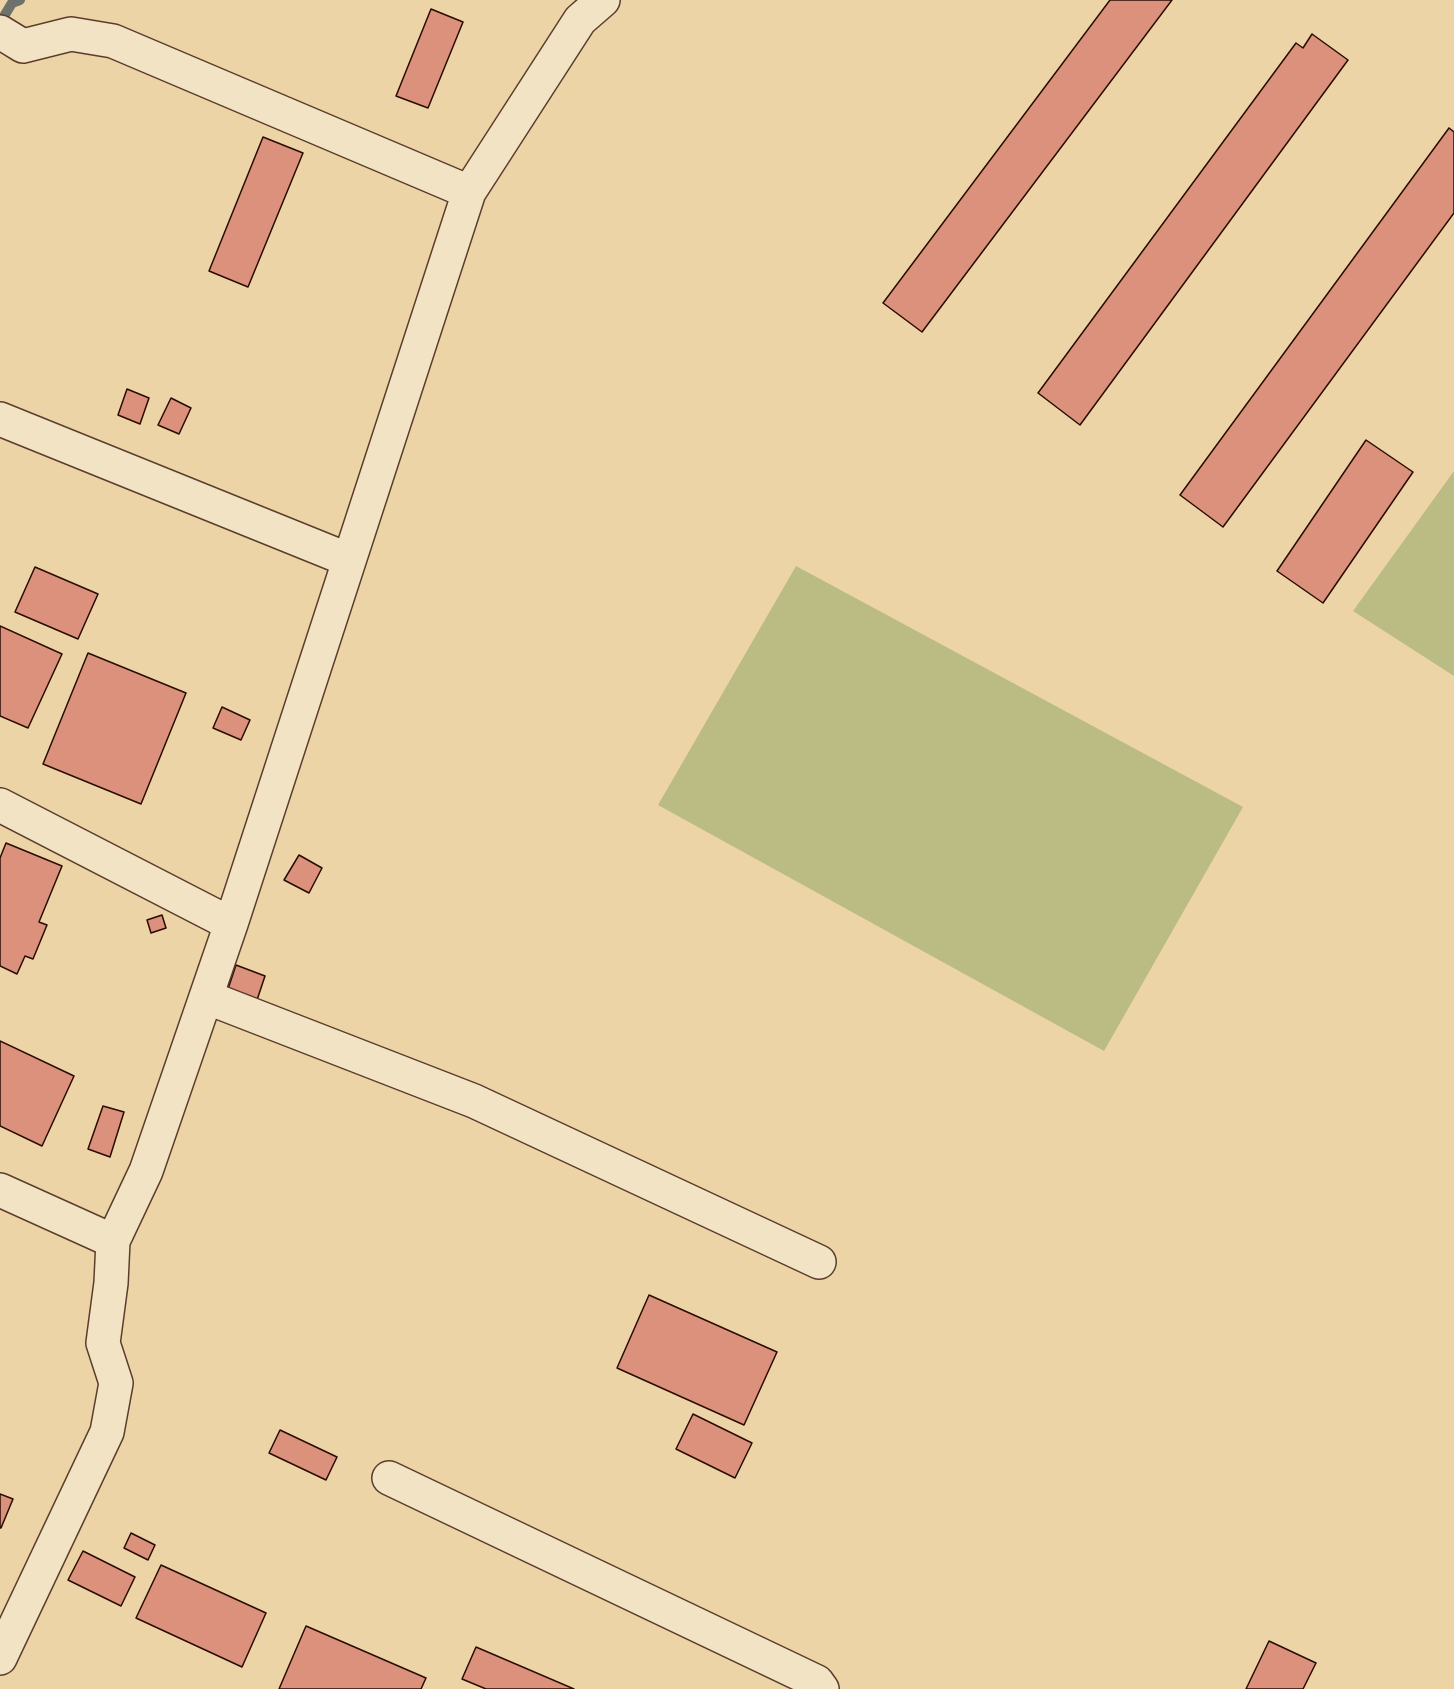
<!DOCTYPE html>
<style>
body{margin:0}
canvas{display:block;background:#ecd4a6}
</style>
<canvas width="1454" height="1689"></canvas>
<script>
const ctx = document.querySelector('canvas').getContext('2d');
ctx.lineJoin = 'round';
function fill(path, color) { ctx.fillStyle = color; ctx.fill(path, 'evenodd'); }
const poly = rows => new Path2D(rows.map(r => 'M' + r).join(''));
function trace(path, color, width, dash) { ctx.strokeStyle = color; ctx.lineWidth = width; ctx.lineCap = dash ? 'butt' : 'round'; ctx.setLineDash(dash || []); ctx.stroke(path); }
fill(poly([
 [1454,471,1454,676,1353,611],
 [796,566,1243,807,1104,1051,658,805]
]), '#bbbc84');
trace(poly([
 [0,23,12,3,20,0]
]), '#6d736b', 10);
const building = poly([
 [1110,0,1172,0,922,332,883,303,1110,0],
 [431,9,463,22,428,108,396,96,431,9],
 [1312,34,1348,60,1080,425,1038,393,1296,43,1303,48,1312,34],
 [1449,128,1454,132,1454,213,1223,527,1180,495,1449,128],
 [263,137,303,153,248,287,209,271,263,137],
 [127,389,149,398,140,424,118,415,127,389],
 [171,398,191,408,179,434,158,425,171,398],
 [1366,440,1413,472,1323,603,1277,571,1366,440],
 [35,567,98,594,78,639,15,612,35,567],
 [0,626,62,654,28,728,0,716,0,626],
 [88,653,186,693,141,804,43,764,88,653],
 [222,707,250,720,241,740,213,728,222,707],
 [6,843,62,866,39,922,47,925,33,959,25,956,17,974,0,966,0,858,6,843],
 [299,855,322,868,309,893,284,880,299,855],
 [162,915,166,928,151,933,147,920,162,915],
 [236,965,265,976,257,1000,228,989,236,965],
 [0,1041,74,1076,42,1146,0,1126,0,1041],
 [103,1106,124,1112,110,1157,88,1149,103,1106],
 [649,1295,777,1352,744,1425,617,1368,649,1295],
 [693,1414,752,1443,735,1478,676,1449,693,1414],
 [280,1430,337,1457,326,1480,269,1453,280,1430],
 [0,1494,13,1499,1,1528,0,1528,0,1494],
 [131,1533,155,1545,148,1560,124,1548,131,1533],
 [83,1551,135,1577,121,1606,68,1580,83,1551],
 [161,1565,266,1613,242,1667,136,1618,161,1565],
 [306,1626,426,1678,421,1689,279,1689,306,1626],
 [1269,1641,1316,1663,1303,1689,1246,1689,1269,1641],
 [476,1647,574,1689,486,1689,462,1679,476,1647]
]);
fill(building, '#db917b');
trace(building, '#290c03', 1.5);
const minor = poly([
 [0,32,23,46,71,34,113,41,469,192],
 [0,419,349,560],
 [0,805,231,924],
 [206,997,474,1101,819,1262],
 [0,1190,113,1241],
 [389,1478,817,1682,822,1689],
 [0,1658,107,1432,116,1383,103,1343,111,1283,113,1241,146,1171,231,924,469,192,580,20,603,0]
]);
trace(minor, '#5a3e2c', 36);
trace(minor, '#f3e3c5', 33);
</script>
